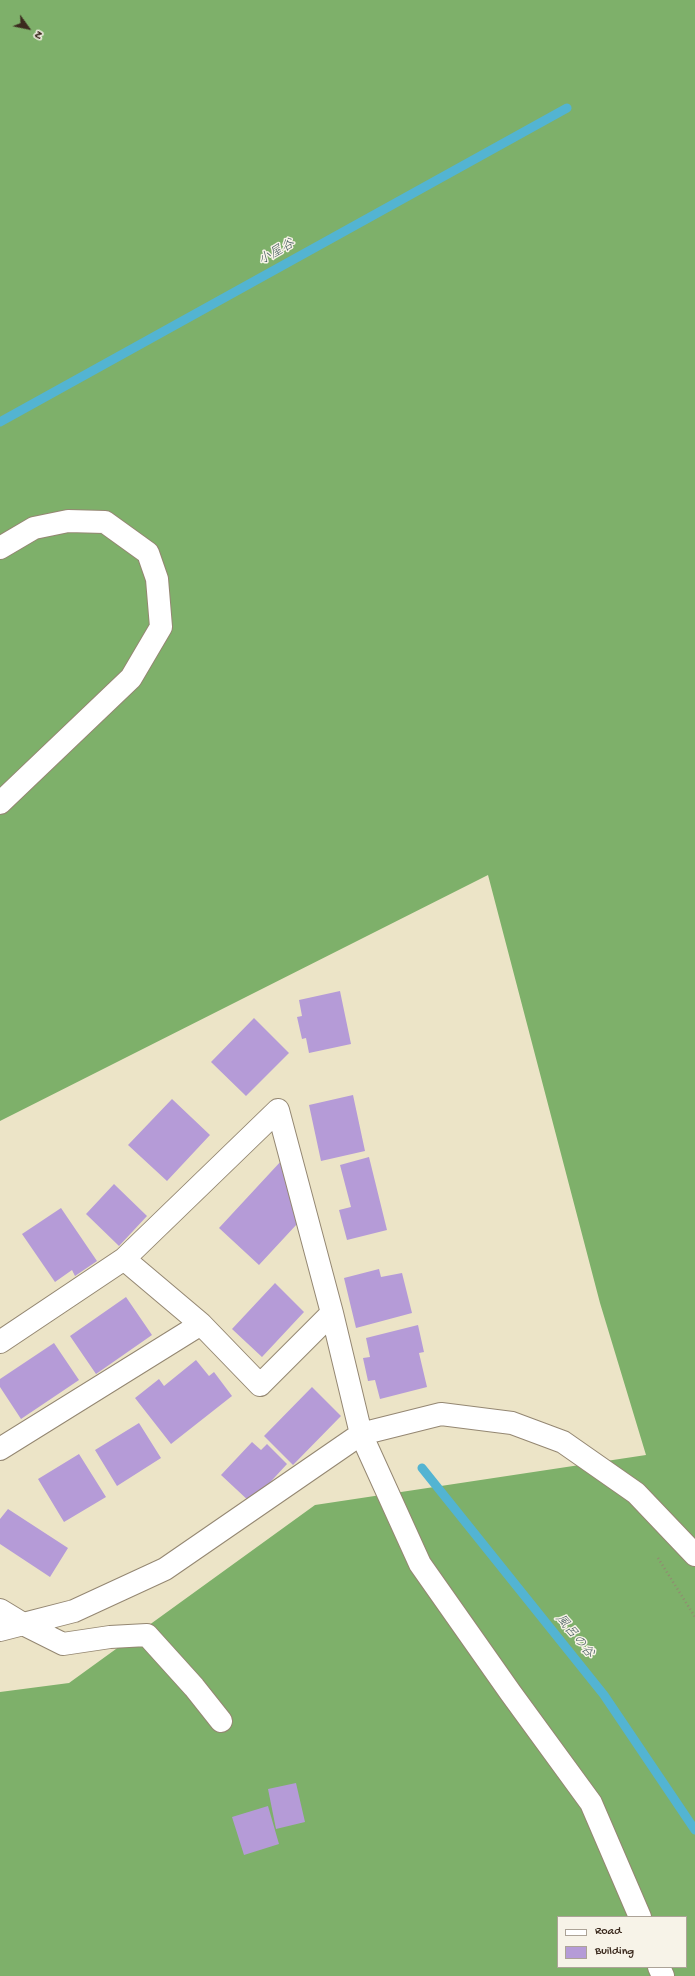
<!DOCTYPE html>
<meta charset="utf-8">
<style>
body{margin:0}
#map{position:relative;width:695px;height:1976px;overflow:hidden;background:#ece4c7;font-family:"Gochi Hand",sans-serif}
canvas{display:block}
.legend{position:absolute;left:557px;top:1916px;width:130px;height:52px;box-sizing:border-box;background:#f7f3e8;border:1px solid #aca397;margin:0;padding:5px 7px;list-style:none;font-size:12px;color:#3b2a1e}
.legend li{display:flex;align-items:center;gap:8px;height:20px}
.legend b{width:20px;border:1px solid #aca397}
.north{position:absolute;left:8px;top:8px;width:40px;height:40px;-webkit-text-stroke:3px #f7f3e8;paint-order:stroke;rotate:123deg;font-size:11px;font-weight:700;line-height:16px;text-align:center;color:#3b2a1e}
.north::after{content:'';display:block;margin:auto;width:14px;height:18px;background:#3b2a1e;clip-path:polygon(50% 0,100% 100%,50% 72%,0 100%)}
</style>
<div id="map">
<canvas width="695" height="1976"></canvas>
<ul class="legend">
<li><b style="height:5px;background:#fff"></b>Road</li>
<li><b style="height:11px;background:#b59bd7"></b>Building</li>
</ul>
<div class="north">N</div>
</div>
<script>
const ctx = document.querySelector('canvas').getContext('2d');
ctx.lineJoin = 'round';
function fill(path, color) { ctx.fillStyle = color; ctx.fill(path, 'evenodd'); }
const poly = rows => new Path2D(rows.map(r => 'M' + r).join(''));
function trace(path, color, width, dash) { ctx.strokeStyle = color; ctx.lineWidth = width; ctx.lineCap = dash ? 'butt' : 'round'; ctx.setLineDash(dash || []); ctx.stroke(path); }
function write(font, color, halo, rows, align = 'center') {
  ctx.font = font + ' "Gochi Hand","Klee One",sans-serif'; ctx.lineWidth = 3; ctx.setLineDash([]); ctx.textBaseline = 'middle'; ctx.strokeStyle = halo; ctx.fillStyle = color; for (const [text, x, y, turn = 0] of rows) {
    ctx.save(); ctx.translate(x, y); ctx.rotate((+turn || 0) * Math.PI / 180); ctx.textAlign = isNaN(turn) ? turn : align; if (halo) ctx.strokeText(text, 0, 0); ctx.fillText(text, 0, 0); ctx.restore();
  }
}
fill(poly([
 [0,0,695,0,695,1976,0,1976,0,1692,69,1683,315,1505,646,1455,600,1303,488,875,0,1121],
 [558,1917,686,1917,686,1967,558,1967]
]), '#7eb06a');
trace(poly([
 [0,422,567,108],
 [422,1468,604,1695,695,1830]
]), '#53b4d2', 9);
fill(poly([
 [340,991,351,1044,309,1053,306,1038,302,1039,297,1017,302,1016,299,1000],
 [254,1018,289,1053,246,1096,211,1062],
 [353,1095,365,1151,321,1161,309,1105],
 [172,1099,210,1135,167,1181,128,1145],
 [369,1157,387,1230,347,1240,339,1210,351,1207,340,1165],
 [282,1160,297,1224,259,1265,219,1228],
 [114,1184,147,1216,119,1246,86,1214],
 [61,1208,97,1261,75,1276,72,1270,55,1282,22,1234],
 [379,1269,381,1277,402,1273,412,1313,356,1328,344,1278],
 [275,1283,304,1312,262,1357,232,1329],
 [126,1297,152,1335,96,1374,70,1336],
 [418,1325,424,1352,419,1353,427,1387,380,1399,375,1380,368,1381,363,1358,370,1357,366,1338],
 [54,1343,79,1380,21,1419,0,1387,0,1379],
 [196,1360,209,1376,214,1372,232,1396,171,1444,135,1398,159,1379,164,1386],
 [312,1387,341,1416,293,1465,264,1436],
 [139,1423,161,1458,117,1486,95,1450],
 [252,1442,261,1450,267,1444,287,1464,251,1503,221,1475],
 [79,1454,106,1497,64,1522,38,1479],
 [8,1509,68,1548,50,1577,0,1544,0,1519],
 [296,1783,305,1822,276,1829,268,1789],
 [268,1806,279,1844,244,1855,232,1817]
]), '#b59bd7');
const minor = poly([
 [0,548,34,528,68,521,105,522,148,553,157,579,161,627,131,678,0,803],
 [201,1324,124,1259,278,1110,332,1313],
 [0,1342,124,1259],
 [0,1449,201,1324,260,1385,332,1313,361,1434,420,1564,510,1692,591,1803,640,1917],
 [0,1610,23,1624,63,1644,110,1637,147,1635,194,1687,221,1721],
 [0,1630,74,1611,165,1569,361,1434,441,1414,512,1423,563,1442,636,1493,695,1555],
 [659,1967,663,1976]
]);
trace(minor, '#948772', 24);
trace(poly([
 [658,1558,695,1617]
]), '#948772', 2.5, [1, 3]);
trace(minor, '#fff', 22);
write('italic 13px', '#435a5d', '#f7f3e8', [
 ["小屋谷",277,253,-29],
 ["風呂の谷",574,1637,51]
]);
</script>
